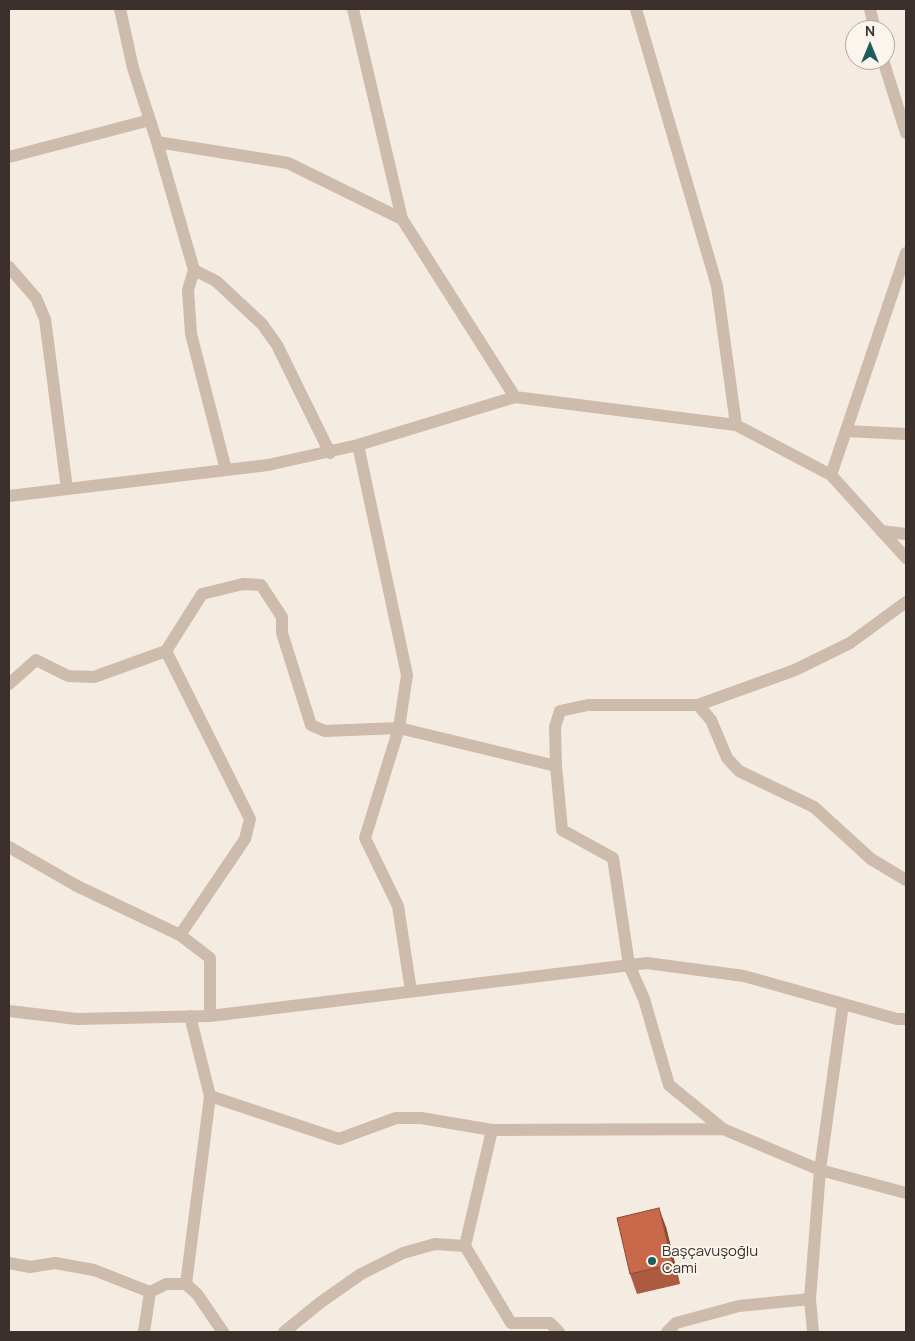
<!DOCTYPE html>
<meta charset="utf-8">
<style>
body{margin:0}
#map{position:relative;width:915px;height:1341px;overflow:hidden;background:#f4ebe1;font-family:Manrope,sans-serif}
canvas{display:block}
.frame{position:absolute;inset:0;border:10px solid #3b302b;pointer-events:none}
.north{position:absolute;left:845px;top:20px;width:50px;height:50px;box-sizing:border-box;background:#fbf5ee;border:1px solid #aea6a0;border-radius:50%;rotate:0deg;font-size:14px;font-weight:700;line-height:20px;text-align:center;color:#3b302b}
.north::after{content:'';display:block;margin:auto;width:18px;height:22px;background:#1f5a5e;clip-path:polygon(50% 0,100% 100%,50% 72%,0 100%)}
</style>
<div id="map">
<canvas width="915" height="1341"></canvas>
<div class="frame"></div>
<div class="north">N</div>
</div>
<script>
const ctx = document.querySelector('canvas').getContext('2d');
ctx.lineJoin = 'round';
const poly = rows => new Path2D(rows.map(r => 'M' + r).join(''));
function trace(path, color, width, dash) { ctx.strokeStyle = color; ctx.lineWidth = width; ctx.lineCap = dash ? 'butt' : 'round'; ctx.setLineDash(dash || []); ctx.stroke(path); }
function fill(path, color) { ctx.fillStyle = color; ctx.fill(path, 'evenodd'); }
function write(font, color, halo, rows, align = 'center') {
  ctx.font = font + ' Manrope,sans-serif'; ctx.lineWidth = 4; ctx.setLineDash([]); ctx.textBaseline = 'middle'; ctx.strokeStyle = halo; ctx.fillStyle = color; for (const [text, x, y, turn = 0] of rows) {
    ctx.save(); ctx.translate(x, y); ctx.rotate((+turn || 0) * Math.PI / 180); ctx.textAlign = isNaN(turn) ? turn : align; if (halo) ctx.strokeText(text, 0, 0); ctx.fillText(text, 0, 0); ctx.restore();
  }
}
trace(poly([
 [120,9,133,68,157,142,288,163,402,219,353,9],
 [870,9,875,30],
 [883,60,906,133],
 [157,142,194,270,188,290,191,334,226,470],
 [9,157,150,120],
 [402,219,515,397,736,425,717,286,636,9],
 [9,267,36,298,45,319,67,489],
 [194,270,216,281,262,324,277,345,330,453],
 [736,425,831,475,906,253],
 [846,431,906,434],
 [358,445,515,397],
 [831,475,906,558],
 [9,496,268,465,358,445,407,675,399,728,556,766,562,830,613,858,629,965,644,999,669,1085,723,1129,492,1130],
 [881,531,906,534],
 [166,651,250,819,245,839,180,935],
 [9,684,36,660,68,676,94,677,166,651,202,594,243,584,261,585,282,617,282,633,311,725,325,731,399,728,365,838,398,906,411,991],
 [698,705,795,670,850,643,906,602],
 [556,766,555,727,560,711,588,705,698,705,711,720,727,758,739,771,814,807,871,859,906,880],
 [9,847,77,886,180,935,210,958,210,1016],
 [9,1011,77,1019,210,1016,647,963,744,976,897,1019,906,1019],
 [190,1016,210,1096,186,1284,197,1294,223,1332],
 [210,1096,339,1139,396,1118,421,1118,492,1130,465,1246],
 [723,1129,820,1170,843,1004],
 [9,1263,30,1267,55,1263,94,1270,150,1292],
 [810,1299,813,1332],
 [144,1332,150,1292,166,1284,186,1284],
 [284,1332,321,1302,361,1274,403,1253,435,1244,465,1246,511,1323,550,1323,559,1332],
 [667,1332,676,1323,739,1306,810,1299,820,1170,906,1193]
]), '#cdbbac', 12);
fill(poly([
 [666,1227,680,1284,637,1294,630,1274]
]), '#ac5a40');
fill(poly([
 [659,1208,666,1227,680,1284,673,1264]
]), '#8c4a34');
const building = poly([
 [659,1208,673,1264,630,1274,617,1218,659,1208]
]);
fill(building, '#c8694b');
trace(building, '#8c4a34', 1);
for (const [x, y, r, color] of [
 [652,1261,5,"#1f5a5e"]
]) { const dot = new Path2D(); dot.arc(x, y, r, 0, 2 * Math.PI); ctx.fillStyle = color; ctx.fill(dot); trace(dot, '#fbf5ee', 2); }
write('15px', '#3b302b', '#fbf5ee', [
 ["Başçavuşoğlu",662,1252],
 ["Cami",662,1269]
], 'left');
</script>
